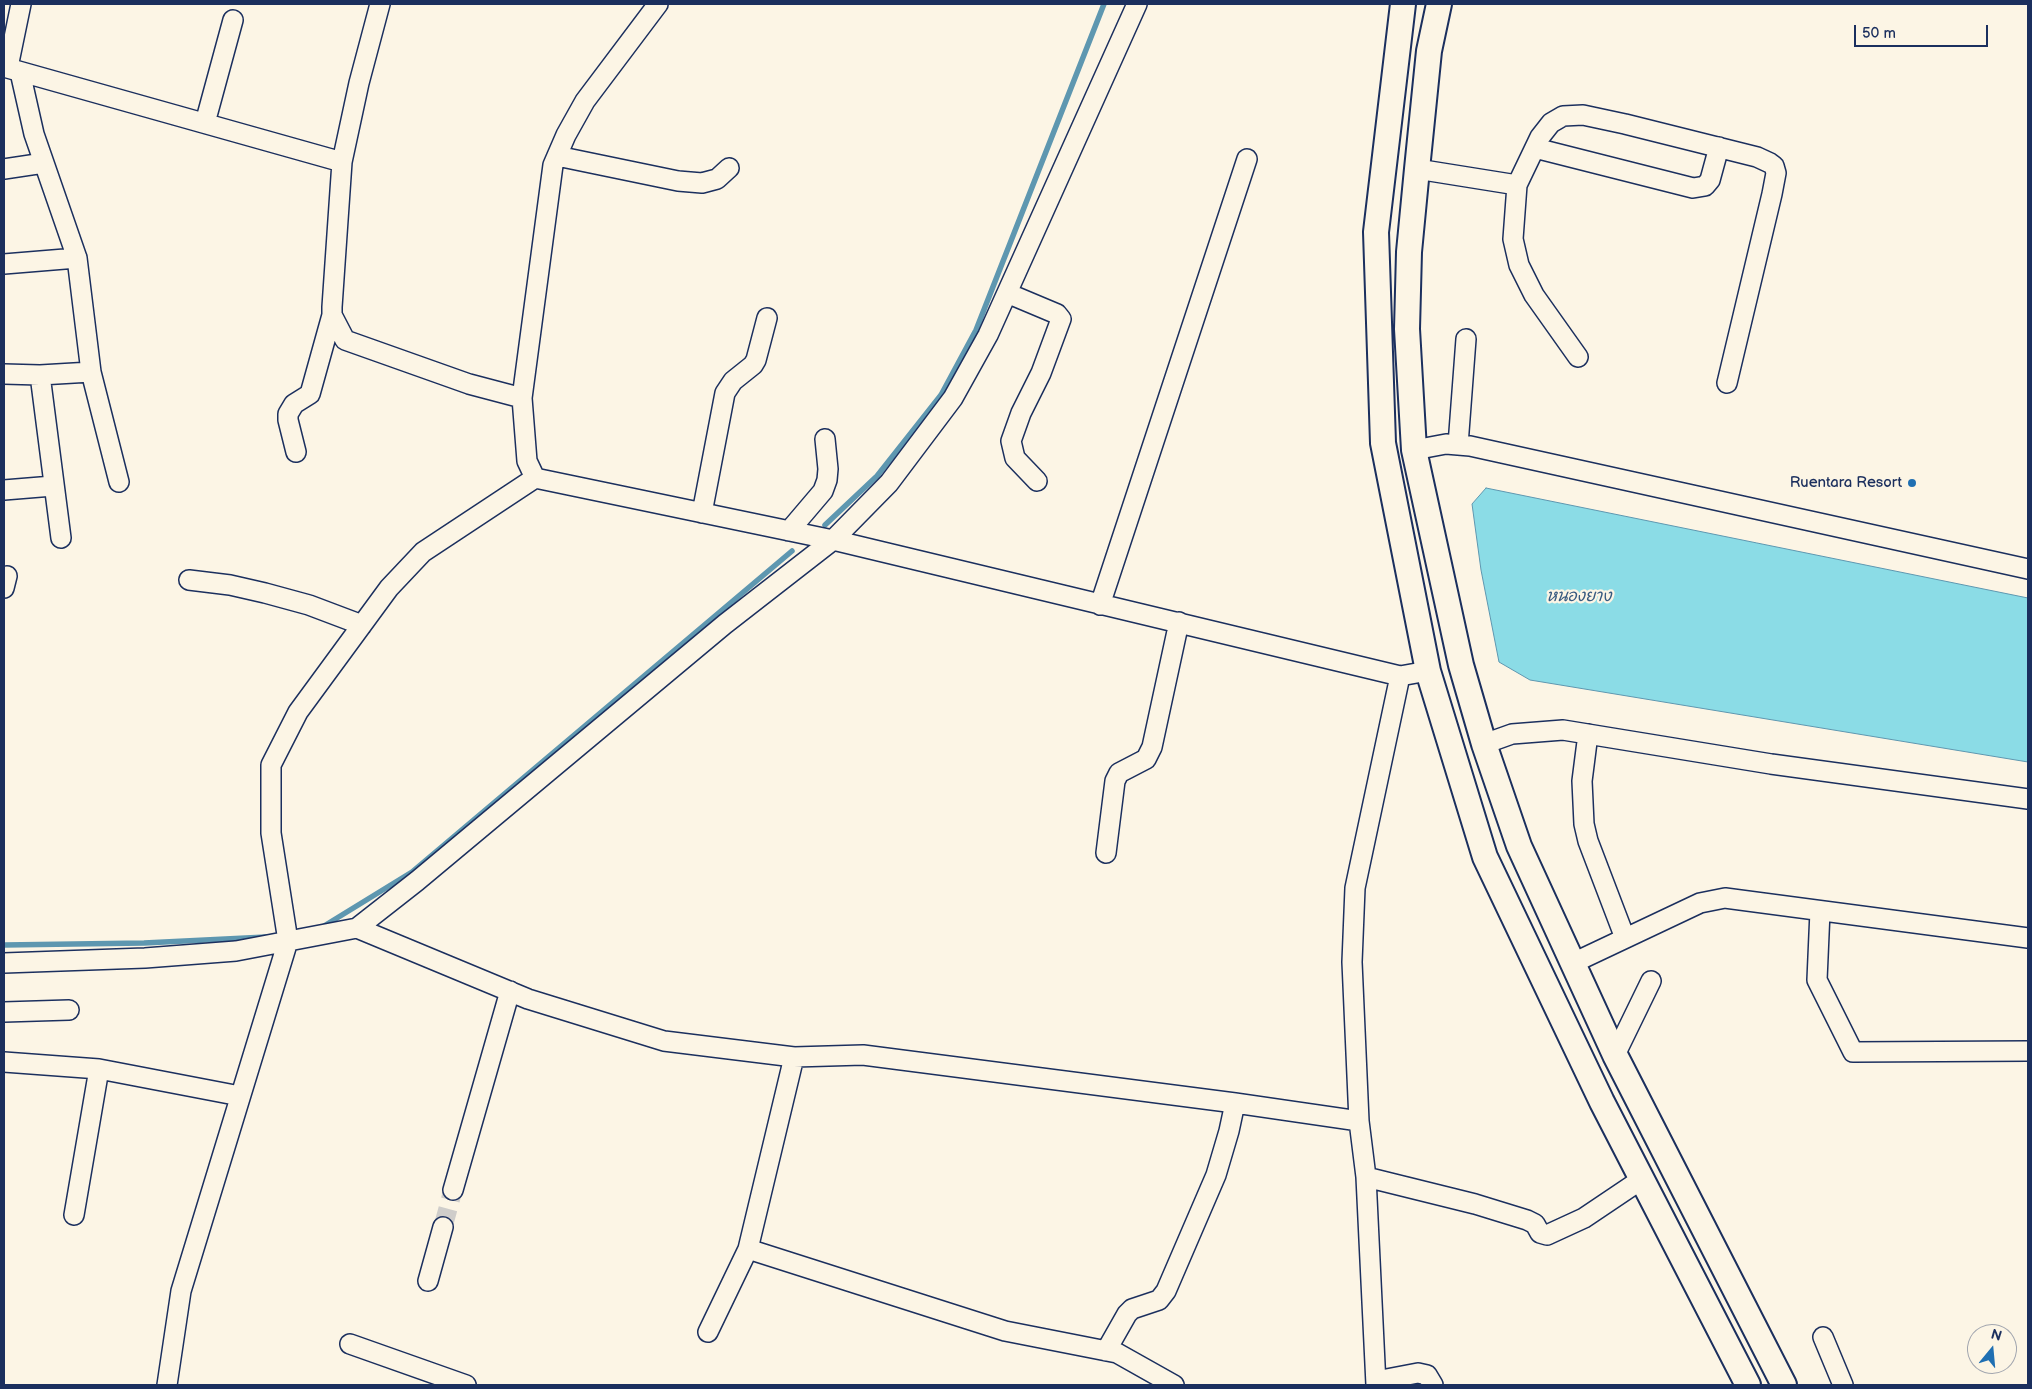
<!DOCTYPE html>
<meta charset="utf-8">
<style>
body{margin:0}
#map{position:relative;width:2032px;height:1389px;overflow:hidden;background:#fcf5e5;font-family:"Balsamiq Sans",sans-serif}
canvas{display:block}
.frame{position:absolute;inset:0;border:5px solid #1b2f5e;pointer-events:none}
.north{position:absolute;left:1967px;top:1324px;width:50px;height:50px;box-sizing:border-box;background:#fcf5e5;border:1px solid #a2a6af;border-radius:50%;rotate:17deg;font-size:14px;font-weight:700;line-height:20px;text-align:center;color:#1b2f5e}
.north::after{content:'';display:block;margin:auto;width:18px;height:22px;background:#1f6fb2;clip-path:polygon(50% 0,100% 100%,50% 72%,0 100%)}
.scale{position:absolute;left:1854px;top:25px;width:134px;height:22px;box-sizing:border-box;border:2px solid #1b2f5e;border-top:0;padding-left:6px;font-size:15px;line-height:18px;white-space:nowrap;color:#1b2f5e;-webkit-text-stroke:4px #fcf5e5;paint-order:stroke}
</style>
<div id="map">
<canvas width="2032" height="1389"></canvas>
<div class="frame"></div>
<div class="north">N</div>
<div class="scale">50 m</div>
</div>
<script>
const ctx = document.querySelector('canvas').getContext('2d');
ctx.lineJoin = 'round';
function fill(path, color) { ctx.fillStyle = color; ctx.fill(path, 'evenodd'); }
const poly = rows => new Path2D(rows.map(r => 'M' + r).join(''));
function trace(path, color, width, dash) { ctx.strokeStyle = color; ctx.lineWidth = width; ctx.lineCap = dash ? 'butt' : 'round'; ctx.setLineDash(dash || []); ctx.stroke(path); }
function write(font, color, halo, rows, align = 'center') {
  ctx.font = font + ' "Balsamiq Sans","Playpen Sans Thai",sans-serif'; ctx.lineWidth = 4.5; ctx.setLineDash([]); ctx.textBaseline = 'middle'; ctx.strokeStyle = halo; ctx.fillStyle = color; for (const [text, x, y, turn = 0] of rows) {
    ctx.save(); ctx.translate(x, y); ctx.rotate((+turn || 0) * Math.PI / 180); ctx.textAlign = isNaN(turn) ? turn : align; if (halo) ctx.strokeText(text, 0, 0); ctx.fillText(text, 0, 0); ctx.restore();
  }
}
const water = poly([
 [1486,488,2028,598,2028,762,1530,680,1499,662,1481,570,1472,504,1486,488]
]);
fill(water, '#8bdce6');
trace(water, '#5e97b0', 1);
trace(poly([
 [825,525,877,476,941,395,976,330,1104,4],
 [324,926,412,872,792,551],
 [4,945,144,943,266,937]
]), '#5e97b0', 5.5);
trace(poly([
 [443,1227,453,1190]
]), '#cfcdca', 19, [19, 9]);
const minor = poly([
 [4,67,342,162,332,307,332,315,345,340,469,384,522,398,527,461,535,478,833,540,1400,676,1428,671],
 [8,67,21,4],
 [20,72,34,134,77,258,91,372,119,482],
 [205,123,233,20],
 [1535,148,1693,188,1705,186,1710,180,1719,147],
 [557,156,678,181,702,183,717,179,729,168],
 [342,162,359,83,380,4],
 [4,169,44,163],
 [1417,169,1517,185,1513,239,1519,265,1534,295,1578,357],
 [1517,185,1540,137,1551,123,1563,116,1583,115,1625,124,1757,157,1770,163,1774,166,1776,173,1772,194,1727,383],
 [4,264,77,258],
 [1007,293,1057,314,1061,319,1041,373,1021,413,1011,441,1015,458,1037,481],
 [4,374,40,375,91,372],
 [40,375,61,538],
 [522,398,553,165,566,135,585,101,658,4],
 [1458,445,1466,339],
 [1414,450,1446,444,1470,446,2028,569],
 [296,452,288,420,288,414,294,404,310,394,332,315],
 [4,490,53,486],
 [702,513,725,393,733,381,753,365,756,360,767,318],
 [789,531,823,491,827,480,828,469,825,439],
 [189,580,230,585,265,593,309,605,362,625],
 [4,588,7,576],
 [1100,605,1247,159],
 [1588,734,1582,781,1584,824,1588,841,1625,938],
 [1484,744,1512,734,1563,730,1771,764,2028,799],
 [1106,853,1115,781,1119,773,1146,759,1152,747,1179,622],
 [1820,911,1817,980,1853,1052,2028,1051],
 [357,928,528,999,664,1041,794,1057,863,1055,1235,1103,1359,1121],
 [4,963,145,958,236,951,357,928,417,881,725,624,833,540,889,483,953,398,988,335,1137,4],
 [1573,963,1700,903,1725,898,2028,938],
 [4,1012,69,1010],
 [1615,1055,1651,981],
 [794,1057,748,1249,1005,1331,1117,1353,1174,1385],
 [4,1062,99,1069,240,1096],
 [1366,1177,1475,1204,1527,1220,1535,1224,1540,1233,1547,1235,1584,1218,1642,1179],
 [453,1190,510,991],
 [74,1215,99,1069],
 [428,1281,443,1227],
 [708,1332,748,1249],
 [1823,1337,1843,1385],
 [350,1344,466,1385],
 [1106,1351,1127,1314,1132,1309,1159,1300,1166,1291,1216,1175,1229,1131,1235,1103],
 [1376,1381,1418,1373,1427,1375,1433,1385],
 [167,1385,181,1291,288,941,271,833,271,765,298,712,389,588,423,552,535,478],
 [1376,1385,1366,1177,1359,1121,1352,962,1355,888,1400,676]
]);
const major = poly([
 [1403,4,1376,232,1383,443,1428,671,1485,857,1602,1102,1748,1385],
 [1439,4,1429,51,1417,169,1409,252,1407,329,1414,450,1461,665,1484,744,1519,846,1615,1055,1784,1385]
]);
trace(minor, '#1b2f5e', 22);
trace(major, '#1b2f5e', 28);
trace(minor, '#fcf5e5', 19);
trace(major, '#fcf5e5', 24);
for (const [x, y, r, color] of [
 [1912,483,5,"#1f6fb2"]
]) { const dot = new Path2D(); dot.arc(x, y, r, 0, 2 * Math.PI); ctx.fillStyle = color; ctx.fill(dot); trace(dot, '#fcf5e5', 2); }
write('15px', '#1b2f5e', '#fcf5e5', [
 ["Ruentara Resort",1902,483]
], 'right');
write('italic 16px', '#375a80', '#fcf5e5', [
 ["หนองยาง",1579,597]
]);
</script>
